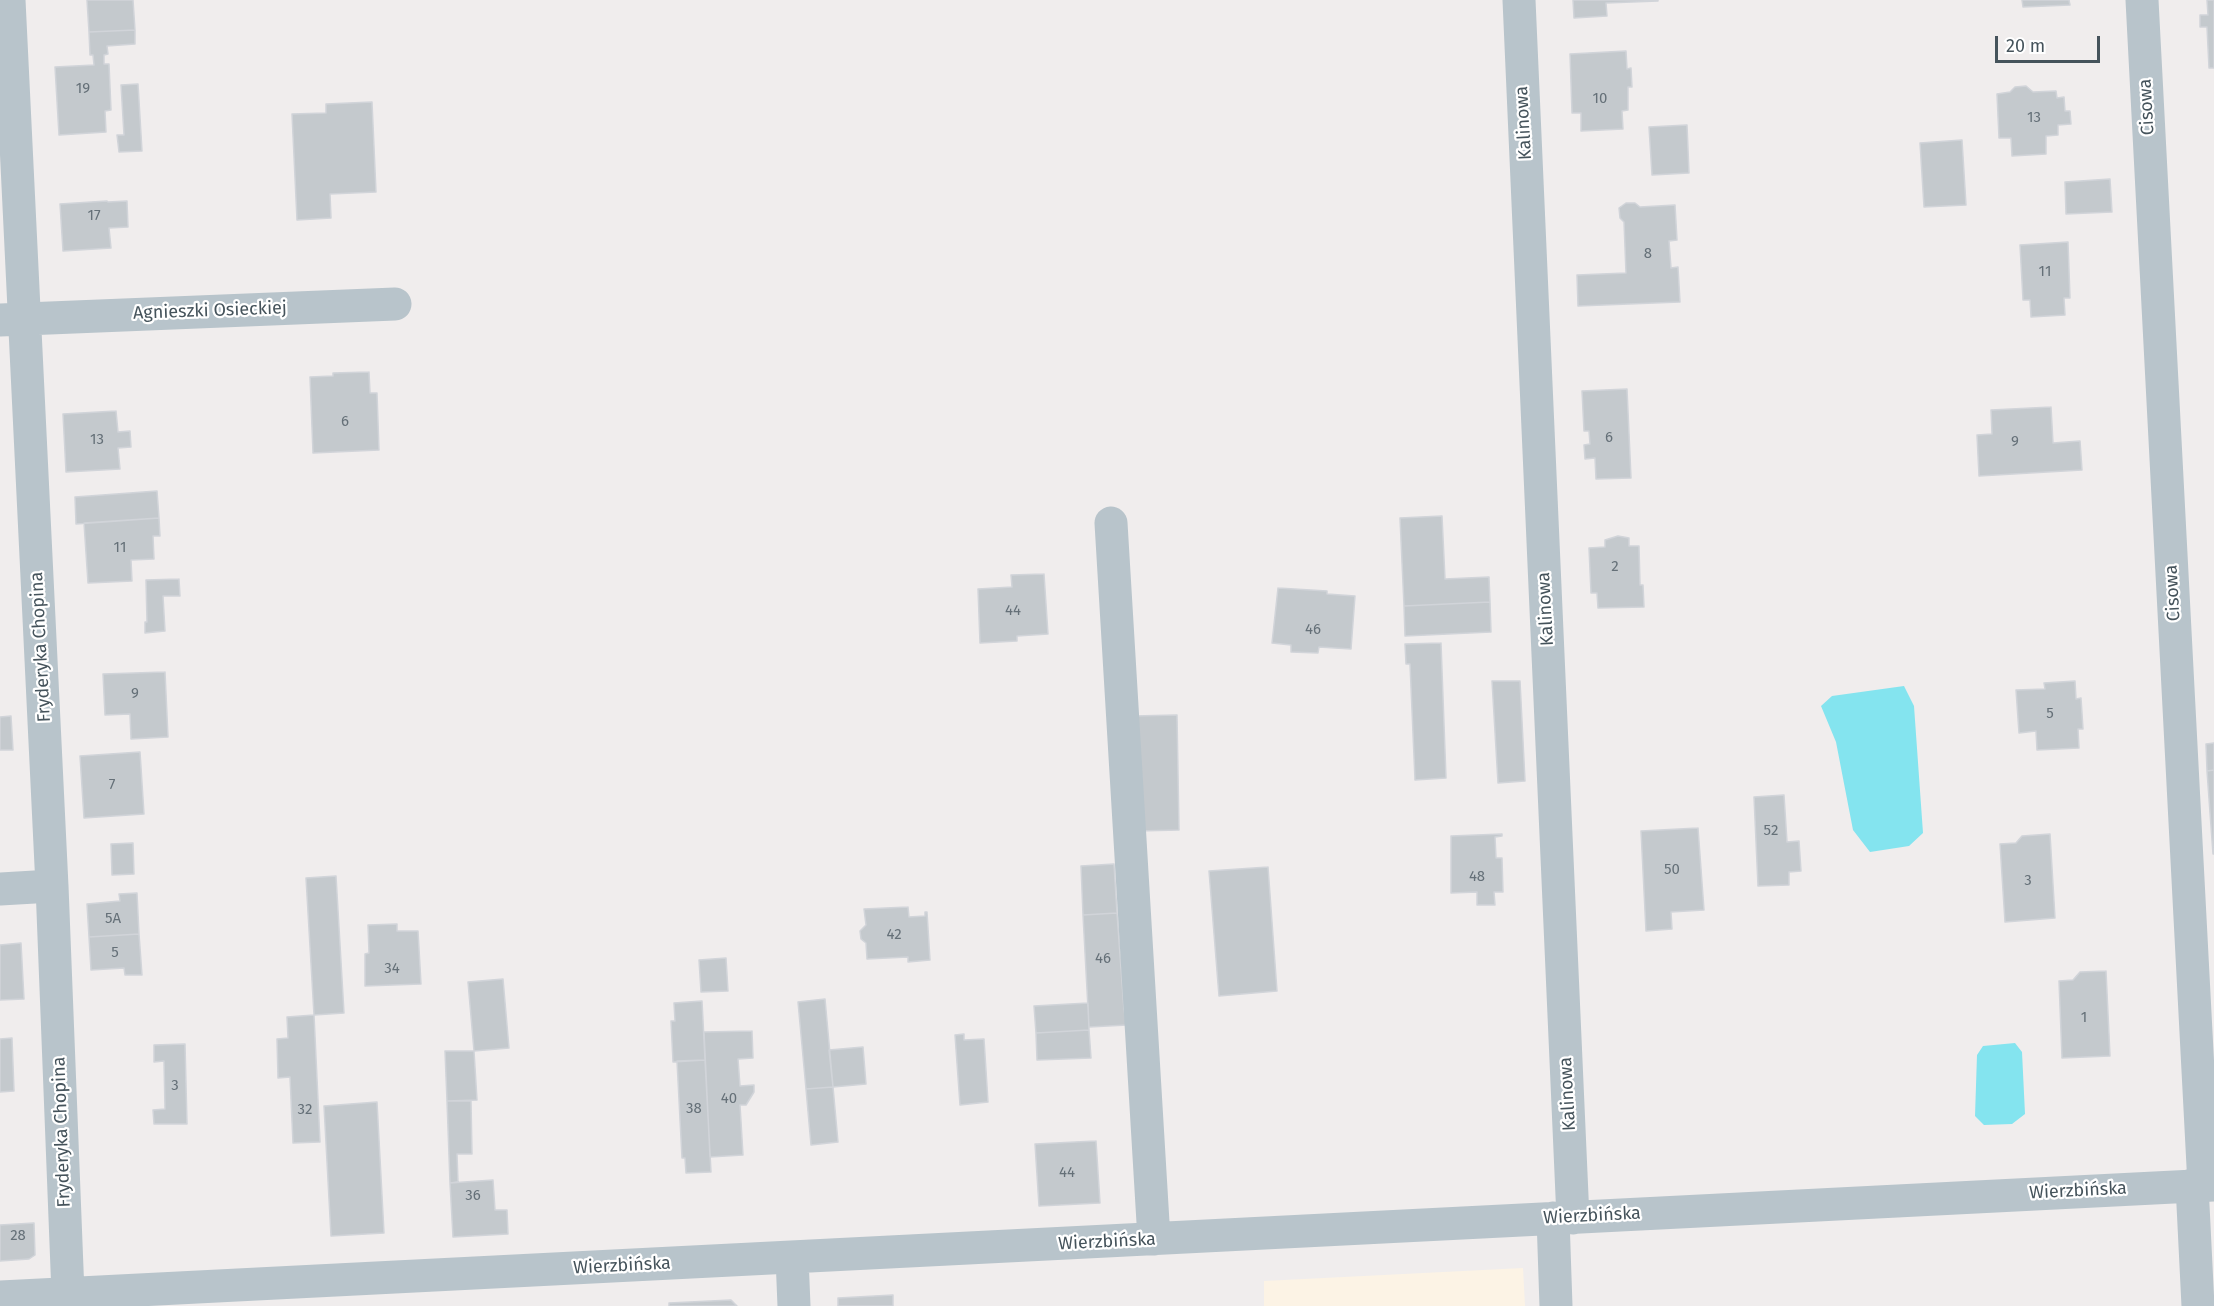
<!DOCTYPE html>
<meta charset="utf-8">
<style>
body{margin:0}
#map{position:relative;width:2214px;height:1306px;overflow:hidden;background:#f0eded;font-family:"Fira Sans",sans-serif}
canvas{display:block}
.scale{position:absolute;left:1995px;top:36px;width:105px;height:27px;box-sizing:border-box;border:3px solid #45535b;border-top:0;padding-left:8px;font-size:18px;line-height:21px;white-space:nowrap;color:#45535b;-webkit-text-stroke:4px #fff;paint-order:stroke}
</style>
<div id="map">
<canvas width="2214" height="1306"></canvas>
<div class="scale">20 m</div>
</div>
<script>
const ctx = document.querySelector('canvas').getContext('2d');
ctx.lineJoin = 'round';
function fill(path, color) { ctx.fillStyle = color; ctx.fill(path, 'evenodd'); }
const poly = rows => new Path2D(rows.map(r => 'M' + r).join(''));
function trace(path, color, width, dash) { ctx.strokeStyle = color; ctx.lineWidth = width; ctx.lineCap = dash ? 'butt' : 'round'; ctx.setLineDash(dash || []); ctx.stroke(path); }
function write(font, color, halo, rows, align = 'center') {
  ctx.font = font + ' "Fira Sans",sans-serif'; ctx.lineWidth = 4.5; ctx.setLineDash([]); ctx.textBaseline = 'middle'; ctx.strokeStyle = halo; ctx.fillStyle = color; for (const [text, x, y, turn = 0] of rows) {
    ctx.save(); ctx.translate(x, y); ctx.rotate((+turn || 0) * Math.PI / 180); ctx.textAlign = isNaN(turn) ? turn : align; if (halo) ctx.strokeText(text, 0, 0); ctx.fillText(text, 0, 0); ctx.restore();
  }
}
fill(poly([
 [1523,1268,1525,1306,1264,1306,1264,1281]
]), '#fcf3e5');
fill(poly([
 [1904,686,1914,706,1923,833,1909,846,1870,852,1853,830,1836,742,1821,706,1832,696],
 [2015,1043,2022,1052,2025,1114,2012,1124,1984,1125,1975,1116,1977,1055,1983,1046]
]), '#84e4ef');
const building = poly([
 [87,0,133,0,135,30,89,32,87,0],
 [1573,0,1658,0,1658,1,1606,3,1607,16,1574,18,1573,0],
 [2022,0,2069,0,2070,5,2023,7,2022,0],
 [2207,0,2214,0,2214,68,2209,68,2207,27,2200,27,2200,15,2208,15,2207,0],
 [135,30,135,44,107,46,108,54,104,55,104,64,109,64,111,110,105,111,106,132,59,135,55,67,94,65,93,55,90,55,89,32,135,30],
 [1626,51,1627,69,1631,68,1632,87,1628,87,1628,110,1622,111,1623,129,1581,131,1581,113,1572,113,1570,54,1626,51],
 [138,84,142,151,119,152,117,135,124,135,121,85,138,84],
 [2026,86,2033,92,2056,91,2057,98,2064,97,2065,111,2070,111,2071,124,2058,125,2058,135,2046,136,2046,154,2012,156,2011,138,1999,138,1997,94,2010,92,2015,87,2026,86],
 [372,102,376,192,330,194,331,218,297,220,292,114,326,113,326,104,372,102],
 [1687,125,1689,173,1652,175,1649,127,1687,125],
 [1962,140,1966,205,1924,207,1920,143,1962,140],
 [2110,179,2112,212,2066,214,2065,182,2110,179],
 [107,201,108,202,127,201,128,227,109,228,111,248,63,251,60,204,107,201],
 [1626,203,1635,203,1640,207,1675,205,1677,240,1669,241,1671,268,1678,267,1680,302,1578,306,1577,275,1626,273,1624,222,1620,218,1619,208,1626,203],
 [2068,242,2070,298,2064,298,2065,315,2031,317,2030,300,2023,300,2020,245,2068,242],
 [369,372,370,393,377,393,379,450,313,453,310,377,333,376,333,373,369,372],
 [1627,389,1631,478,1596,479,1595,458,1585,459,1584,445,1590,444,1589,431,1584,431,1582,391,1627,389],
 [2051,407,2053,443,2080,441,2082,470,1979,476,1977,435,1992,434,1991,410,2051,407],
 [116,411,118,432,130,431,131,447,118,448,120,469,66,472,63,414,116,411],
 [157,491,159,518,76,524,75,497,157,491],
 [1442,516,1445,579,1489,577,1490,602,1404,606,1400,518,1442,516],
 [159,518,160,536,153,536,154,559,131,560,132,581,88,583,84,523,159,518],
 [1618,536,1629,538,1629,546,1639,546,1640,585,1643,585,1644,607,1598,608,1597,593,1591,593,1589,548,1605,547,1605,540,1618,536],
 [1044,574,1048,634,1017,636,1017,641,980,643,978,589,1012,587,1011,575,1044,574],
 [179,579,180,596,163,596,165,631,145,633,145,622,147,622,146,580,179,579],
 [1278,588,1327,591,1327,594,1355,596,1351,649,1319,647,1318,653,1291,652,1291,645,1272,643,1278,588],
 [1490,602,1491,632,1405,636,1404,606,1490,602],
 [1441,643,1446,778,1415,780,1410,664,1406,664,1405,644,1441,643],
 [165,672,168,737,131,739,130,714,105,715,103,674,165,672],
 [1492,681,1520,681,1525,781,1498,783,1492,681],
 [2075,681,2076,699,2081,698,2083,729,2078,729,2079,748,2037,750,2036,731,2019,733,2016,690,2045,689,2044,683,2075,681],
 [1177,715,1179,830,1137,831,1134,716,1177,715],
 [11,716,13,750,0,750,0,717,11,716],
 [2214,743,2214,770,2207,771,2206,744,2214,743],
 [140,752,144,814,84,818,80,756,140,752],
 [2214,770,2214,854,2213,854,2207,771,2214,770],
 [1784,795,1787,842,1799,841,1801,871,1789,872,1789,885,1758,886,1754,797,1784,795],
 [1698,828,1704,910,1671,912,1672,929,1646,931,1641,831,1698,828],
 [1502,834,1502,836,1495,837,1496,858,1502,858,1503,892,1494,892,1495,905,1477,905,1477,892,1451,893,1451,836,1502,834],
 [2050,834,2055,918,2005,922,2000,844,2016,843,2022,836,2050,834],
 [133,843,134,874,112,875,111,844,133,843],
 [1114,864,1117,913,1083,915,1081,866,1114,864],
 [1268,867,1277,991,1219,996,1209,871,1268,867],
 [336,876,344,1013,314,1015,306,878,336,876],
 [137,893,139,934,89,937,87,904,120,901,119,894,137,893],
 [908,907,909,917,925,916,925,912,927,912,930,960,908,962,908,957,867,959,866,943,861,939,860,931,866,925,864,909,908,907],
 [1117,913,1124,1010,1127,1025,1089,1027,1083,915,1117,913],
 [397,924,397,931,418,931,421,984,365,986,365,954,369,953,368,925,397,924],
 [139,934,142,975,125,975,124,968,91,970,89,937,139,934],
 [21,943,24,999,0,1000,0,945,21,943],
 [726,958,728,991,701,992,699,960,726,958],
 [2106,971,2110,1056,2062,1058,2059,981,2073,980,2080,972,2106,971],
 [503,979,509,1048,474,1051,468,982,503,979],
 [825,999,833,1087,806,1089,798,1002,825,999],
 [702,1001,705,1060,673,1062,671,1021,675,1021,674,1003,702,1001],
 [1088,1003,1089,1030,1036,1033,1034,1006,1088,1003],
 [314,1015,320,1142,293,1143,290,1077,278,1078,277,1039,288,1038,287,1017,314,1015],
 [1089,1030,1091,1058,1037,1060,1036,1033,1089,1030],
 [752,1031,753,1058,738,1059,740,1086,754,1085,754,1092,746,1105,740,1105,743,1155,710,1157,704,1032,752,1031],
 [964,1034,964,1040,984,1039,988,1102,960,1105,955,1035,964,1034],
 [12,1038,14,1091,0,1092,0,1039,12,1038],
 [185,1044,187,1124,154,1124,153,1110,165,1109,164,1061,154,1062,154,1045,185,1044],
 [863,1047,866,1084,833,1087,829,1050,863,1047],
 [445,1051,474,1051,477,1100,447,1101,445,1051],
 [705,1060,711,1172,686,1173,685,1158,682,1158,677,1061,705,1060],
 [833,1087,838,1142,811,1145,806,1089,833,1087],
 [447,1101,471,1101,472,1154,457,1154,458,1182,450,1183,447,1101],
 [377,1102,384,1233,331,1236,324,1106,377,1102],
 [1096,1141,1100,1203,1039,1206,1035,1144,1096,1141],
 [493,1180,495,1210,507,1210,508,1234,453,1237,450,1183,493,1180],
 [34,1223,35,1255,29,1259,0,1261,0,1225,34,1223],
 [893,1295,893,1306,838,1306,838,1298,893,1295],
 [731,1300,737,1306,669,1306,669,1303,731,1300]
]);
fill(building, '#c4c9cd');
trace(building, '#d1d4d9', 1.5);
trace(poly([
 [9,0,52,886,68,1294],
 [1519,0,1573,1218],
 [2142,0,2204,1185],
 [0,320,395,304],
 [1111,523,1154,1239],
 [0,889,52,886],
 [2192,1185,2198,1306],
 [1553,1218,1556,1306],
 [792,1257,794,1306],
 [0,1297,2214,1185]
]), '#b8c4cb', 33);
write('15px', '#657078', null, [
 ["19",83,89],
 ["10",1600,99],
 ["13",2034,118],
 ["17",94,216],
 ["8",1648,254],
 ["11",2045,272],
 ["6",345,422],
 ["6",1609,438],
 ["13",97,440],
 ["9",2015,442],
 ["11",120,548],
 ["2",1615,567],
 ["44",1013,611],
 ["46",1313,630],
 ["9",135,694],
 ["5",2050,714],
 ["7",112,785],
 ["52",1771,831],
 ["50",1672,870],
 ["48",1477,877],
 ["3",2028,881],
 ["5A",113,919],
 ["42",894,935],
 ["5",115,953],
 ["46",1103,959],
 ["34",392,969],
 ["1",2084,1018],
 ["3",175,1086],
 ["40",729,1099],
 ["38",694,1109],
 ["32",305,1110],
 ["44",1067,1173],
 ["36",473,1196],
 ["28",18,1236]
]);
write('18px', '#45535b', '#fff', [
 ["Cisowa",2147,107,-93],
 ["Kalinowa",1524,123,-93],
 ["Agnieszki Osieckiej",210,311,-2],
 ["Cisowa",2173,593,-93],
 ["Kalinowa",1546,609,-93],
 ["Fryderyka Chopina",41,647,-93],
 ["Kalinowa",1568,1094,-93],
 ["Fryderyka Chopina",62,1132,-92],
 ["Wierzbińska",2078,1191,-3],
 ["Wierzbińska",1592,1216,-3],
 ["Wierzbińska",1107,1242,-3],
 ["Wierzbińska",622,1266,-3]
]);
</script>
